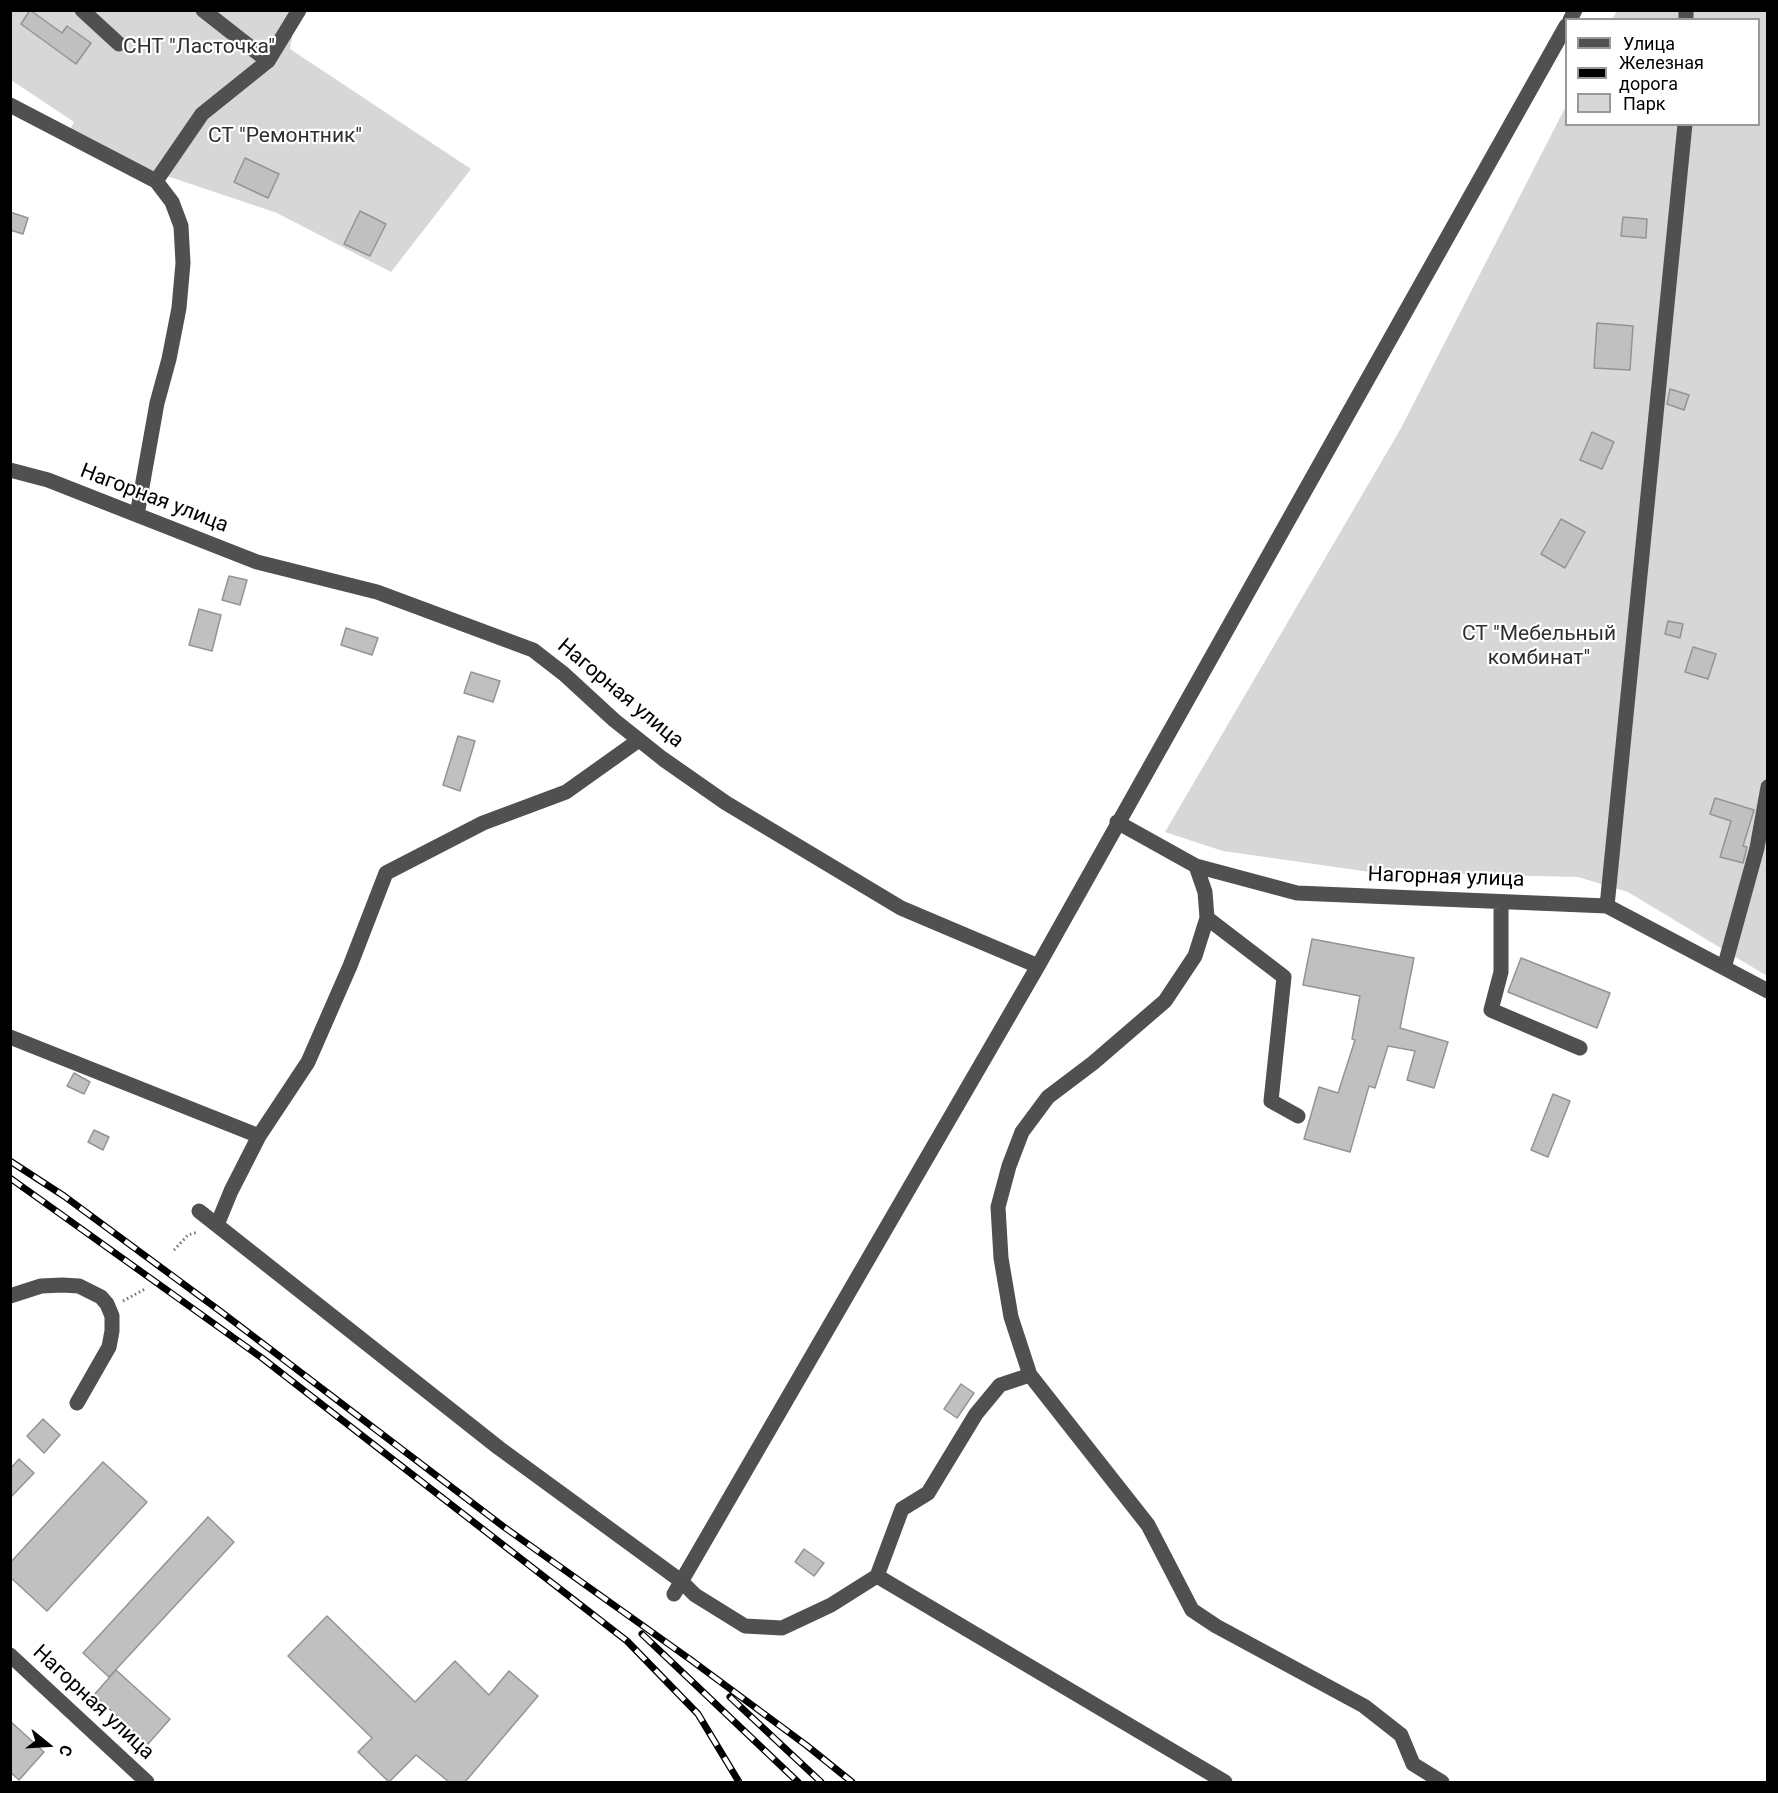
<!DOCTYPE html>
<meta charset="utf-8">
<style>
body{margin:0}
#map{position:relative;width:1778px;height:1793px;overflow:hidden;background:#fff;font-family:Roboto,sans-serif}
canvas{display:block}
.frame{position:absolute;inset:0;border:12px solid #000;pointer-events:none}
.legend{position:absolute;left:1565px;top:18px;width:195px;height:108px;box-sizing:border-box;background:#fff;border:2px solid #999;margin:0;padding:8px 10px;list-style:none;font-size:18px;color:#000}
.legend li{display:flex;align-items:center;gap:12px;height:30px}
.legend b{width:30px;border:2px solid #999}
.north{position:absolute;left:18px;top:1715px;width:60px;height:60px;-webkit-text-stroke:4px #fff;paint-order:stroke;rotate:108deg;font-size:16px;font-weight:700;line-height:24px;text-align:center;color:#000}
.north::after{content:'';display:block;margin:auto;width:21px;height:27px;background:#000;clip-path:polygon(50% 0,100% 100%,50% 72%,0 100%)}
</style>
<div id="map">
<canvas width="1778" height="1793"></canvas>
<div class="frame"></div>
<ul class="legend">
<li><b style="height:8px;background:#505050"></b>Улица</li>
<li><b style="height:8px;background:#000"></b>Железная дорога</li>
<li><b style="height:16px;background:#d7d7d7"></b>Парк</li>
</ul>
<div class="north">С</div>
</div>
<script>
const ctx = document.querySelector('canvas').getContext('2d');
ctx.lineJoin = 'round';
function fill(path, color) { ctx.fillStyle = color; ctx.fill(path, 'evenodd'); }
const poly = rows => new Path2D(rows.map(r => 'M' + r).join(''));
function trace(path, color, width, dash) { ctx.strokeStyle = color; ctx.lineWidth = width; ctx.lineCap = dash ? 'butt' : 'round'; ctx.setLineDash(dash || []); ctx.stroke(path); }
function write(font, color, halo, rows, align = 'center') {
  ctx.font = font + ' Roboto,sans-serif'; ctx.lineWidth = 4.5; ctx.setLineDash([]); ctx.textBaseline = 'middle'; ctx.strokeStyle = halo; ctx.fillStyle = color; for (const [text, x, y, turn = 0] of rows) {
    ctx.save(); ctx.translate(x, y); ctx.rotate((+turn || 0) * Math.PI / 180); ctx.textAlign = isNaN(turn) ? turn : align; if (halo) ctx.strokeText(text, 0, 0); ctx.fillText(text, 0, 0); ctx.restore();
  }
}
fill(poly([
 [10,11,297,11,290,49,471,169,391,272,277,213,155,172,70,130,74,122,11,80],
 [1617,11,1767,11,1767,976,1628,892,1578,877,1370,872,1223,851,1165,832,1400,430,1566,106,1566,124,1758,124,1758,20,1612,19]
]), '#d7d7d7');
const building = poly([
 [30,10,62,33,67,26,91,43,76,64,21,24,30,10],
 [245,158,279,174,268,198,234,182,245,158],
 [360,211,386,224,370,256,344,244,360,211],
 [10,212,28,218,23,234,10,230,10,212],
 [1623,217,1647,219,1646,238,1621,236,1623,217],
 [1597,323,1633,326,1630,370,1594,368,1597,323],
 [1670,389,1689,395,1684,410,1667,404,1670,389],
 [1592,432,1614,442,1602,469,1580,460,1592,432],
 [1561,519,1585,532,1565,568,1541,554,1561,519],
 [229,576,247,580,240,605,222,600,229,576],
 [199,609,221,615,212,651,189,645,199,609],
 [1668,621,1683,624,1680,638,1665,634,1668,621],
 [346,628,378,638,372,655,341,645,346,628],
 [1693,647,1716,654,1708,679,1685,672,1693,647],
 [471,672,500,681,493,702,464,693,471,672],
 [458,736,475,741,460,791,443,785,458,736],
 [1715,798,1754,810,1743,846,1747,847,1743,863,1720,857,1731,821,1710,814,1715,798],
 [1312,939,1414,958,1400,1028,1448,1042,1434,1088,1407,1080,1415,1051,1388,1046,1375,1088,1369,1086,1350,1152,1304,1139,1319,1087,1338,1093,1355,1040,1352,1039,1360,996,1303,985,1312,939],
 [1521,958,1610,993,1597,1028,1508,992,1521,958],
 [74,1073,90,1082,84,1094,67,1086,74,1073],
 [1553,1094,1570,1101,1548,1157,1531,1150,1553,1094],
 [94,1130,109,1137,103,1150,88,1142,94,1130],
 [961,1384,974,1393,957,1418,944,1409,961,1384],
 [43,1419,60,1435,44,1453,27,1436,43,1419],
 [19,1459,34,1473,10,1498,10,1469,19,1459],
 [103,1462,147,1502,47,1611,10,1577,10,1563,103,1462],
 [208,1517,234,1542,109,1677,83,1653,208,1517],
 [804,1549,824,1563,814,1576,795,1562,804,1549],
 [327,1616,415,1702,455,1661,489,1695,509,1671,538,1696,465,1782,449,1782,416,1755,389,1782,358,1752,372,1738,288,1656,327,1616],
 [116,1670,170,1719,148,1744,94,1695,116,1670],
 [10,1721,44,1752,19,1780,10,1772,10,1721]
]);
fill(building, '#c0c0c0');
trace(building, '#949494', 1.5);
trace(poly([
 [174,1250,188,1235,198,1232],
 [123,1301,145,1289]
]), '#727272', 3, [1.5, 3]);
trace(poly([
 [82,10,119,44],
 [203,10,268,61],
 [1570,20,1575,10],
 [1686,20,1686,10],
 [10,105,156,181,202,114,268,61,299,10],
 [10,470,48,480,257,562,377,592,533,650,564,674,614,720,663,759,726,803,901,908,1038,966],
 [137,515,157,403,169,359,179,308,183,263,181,226,172,202,156,181],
 [1117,822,1196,866,1297,893,1607,906,1768,991],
 [1196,866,1205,892,1207,918,1195,956,1165,1001,1093,1063,1048,1097,1022,1132,1009,1166,998,1207,1001,1258,1011,1317,1030,1375,1148,1525,1192,1610,1216,1626,1364,1706,1401,1735,1413,1764,1442,1782],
 [1501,902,1501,972,1491,1010,1580,1048],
 [1607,906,1685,124],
 [1207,918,1284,977,1271,1101,1298,1116],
 [1724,968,1757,848,1768,787],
 [10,1037,259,1136],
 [199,1211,499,1448,681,1581,695,1595,745,1626,782,1628,831,1605,877,1576,1225,1782],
 [217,1225,231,1191,259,1136,308,1062,350,966,386,873,483,823,566,792,639,740],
 [10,1296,41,1286,62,1285,79,1286,101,1297,107,1304,112,1316,112,1331,109,1347,77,1403],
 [877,1576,902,1509,928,1493,976,1414,1000,1385,1030,1375],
 [674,1594,1038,966,1566,26],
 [10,1655,147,1782]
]), '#505050', 15);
const rail = poly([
 [10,1161,64,1196,220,1311,504,1527,691,1660,806,1745,852,1782],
 [10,1178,262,1358,627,1641,698,1714,739,1782],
 [642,1634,798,1782],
 [730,1697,821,1782]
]);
trace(rail, '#000', 7);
trace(rail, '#fff', 4.5, [14]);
write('21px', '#2e2e2e', '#fff', [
 ["СНТ \"Ласточка\"",199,48],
 ["СТ \"Ремонтник\"",285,137],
 ["СТ \"Мебельный",1539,635],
 ["комбинат\"",1539,659]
]);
write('21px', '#000', '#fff', [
 ["Нагорная улица",154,499,21],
 ["Нагорная улица",620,694,40],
 ["Нагорная улица",1446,878,2],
 ["Нагорная улица",93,1703,43]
]);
</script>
